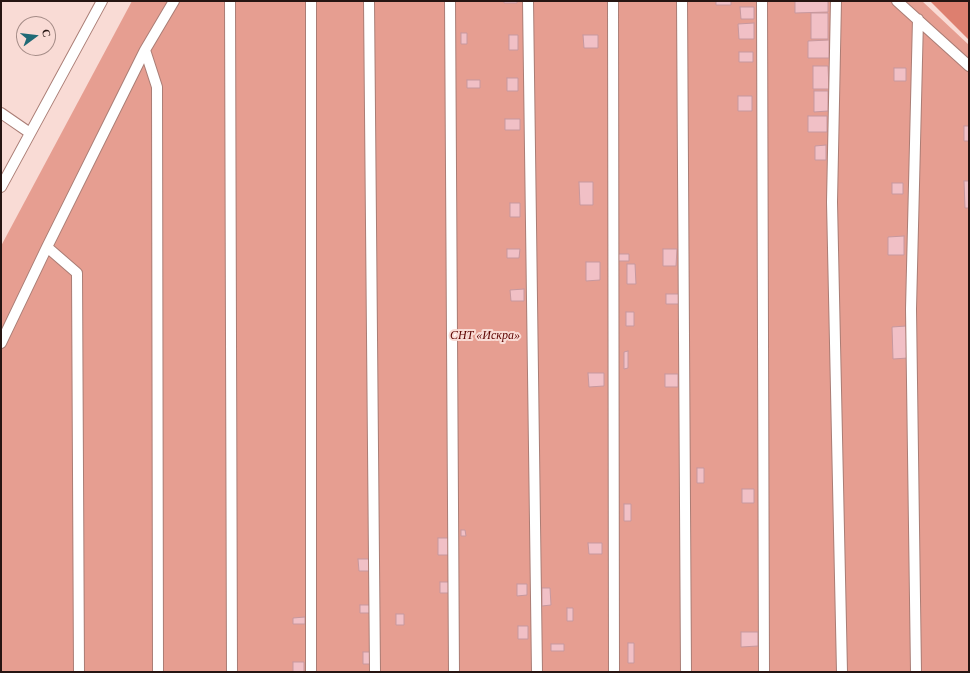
<!DOCTYPE html>
<meta charset="utf-8">
<style>
body{margin:0}
#map{position:relative;width:970px;height:673px;overflow:hidden;background:#f9dbd5;font-family:Georgia,serif}
canvas{display:block}
.frame{position:absolute;inset:0;border:2px solid #261512;pointer-events:none}
.north{position:absolute;left:16px;top:16px;width:40px;height:40px;box-sizing:border-box;background:#f9dbd5;border:1px solid #a58c87;border-radius:50%;rotate:75deg;font-size:11px;font-weight:700;line-height:16px;text-align:center;color:#261512}
.north::after{content:'';display:block;margin:auto;width:14px;height:18px;background:#216a76;clip-path:polygon(50% 0,100% 100%,50% 72%,0 100%)}
</style>
<div id="map">
<canvas width="970" height="673"></canvas>
<div class="frame"></div>
<div class="north">С</div>
</div>
<script>
const ctx = document.querySelector('canvas').getContext('2d');
ctx.lineJoin = 'round';
function fill(path, color) { ctx.fillStyle = color; ctx.fill(path, 'evenodd'); }
const poly = rows => new Path2D(rows.map(r => 'M' + r).join(''));
function trace(path, color, width, dash) { ctx.strokeStyle = color; ctx.lineWidth = width; ctx.lineCap = dash ? 'butt' : 'round'; ctx.setLineDash(dash || []); ctx.stroke(path); }
function write(font, color, halo, rows, align = 'center') {
  ctx.font = font + ' Georgia,serif'; ctx.lineWidth = 4; ctx.setLineDash([]); ctx.textBaseline = 'middle'; ctx.strokeStyle = halo; ctx.fillStyle = color; for (const [text, x, y, turn = 0] of rows) {
    ctx.save(); ctx.translate(x, y); ctx.rotate((+turn || 0) * Math.PI / 180); ctx.textAlign = isNaN(turn) ? turn : align; if (halo) ctx.strokeText(text, 0, 0); ctx.fillText(text, 0, 0); ctx.restore();
  }
}
fill(poly([
 [132,1,922,1,969,45,969,672,1,672,1,246]
]), '#e69e91');
fill(poly([
 [930,1,969,1,969,40]
]), '#dd7f6f');
const building = poly([
 [504,1,517,1,517,3,504,3,504,1],
 [716,1,731,1,731,5,716,5,716,1],
 [795,1,828,1,828,12,795,13,795,1],
 [740,7,754,7,754,19,741,19,740,7],
 [811,13,828,13,828,39,811,39,811,13],
 [754,23,754,39,739,39,738,24,754,23],
 [461,33,467,33,467,44,461,44,461,33],
 [509,35,518,35,518,50,509,50,509,35],
 [583,35,598,35,598,48,584,48,583,35],
 [829,40,829,58,808,58,808,41,829,40],
 [739,52,753,52,753,62,739,62,739,52],
 [813,66,828,66,829,89,813,89,813,66],
 [894,68,906,68,906,81,894,81,894,68],
 [507,78,518,78,518,91,507,91,507,78],
 [467,80,480,80,480,88,467,88,467,80],
 [814,91,828,91,828,111,814,112,814,91],
 [738,96,752,96,752,111,738,111,738,96],
 [808,116,827,116,827,132,808,132,808,116],
 [505,119,520,119,520,130,505,130,505,119],
 [964,126,969,126,969,141,964,141,964,126],
 [826,145,826,160,815,160,815,146,826,145],
 [964,181,969,181,969,208,965,208,964,181],
 [579,182,593,182,593,205,580,205,579,182],
 [892,183,903,183,903,194,892,194,892,183],
 [510,203,520,203,520,217,510,217,510,203],
 [904,236,904,255,888,255,888,237,904,236],
 [507,249,520,249,519,258,507,258,507,249],
 [663,249,677,249,676,266,663,266,663,249],
 [615,254,629,254,629,261,615,261,615,254],
 [586,262,600,262,600,280,586,281,586,262],
 [627,264,635,264,636,284,627,284,627,264],
 [524,289,524,301,511,301,510,290,524,289],
 [666,294,679,294,679,304,666,304,666,294],
 [626,312,634,312,634,326,626,326,626,312],
 [906,326,908,358,893,359,892,327,906,326],
 [628,351,628,368,624,369,624,352,628,351],
 [588,373,604,373,604,386,589,387,588,373],
 [665,374,678,374,678,387,665,387,665,374],
 [697,468,704,468,704,483,697,483,697,468],
 [742,489,754,489,754,503,742,503,742,489],
 [624,504,631,504,631,521,624,521,624,504],
 [461,530,465,530,466,536,461,536,461,530],
 [438,538,452,538,452,555,438,555,438,538],
 [588,543,602,543,602,554,589,554,588,543],
 [358,559,371,559,371,571,359,571,358,559],
 [440,582,451,582,451,593,440,593,440,582],
 [517,584,527,584,527,595,517,596,517,584],
 [542,588,550,588,551,605,542,606,542,588],
 [360,605,373,605,373,613,360,613,360,605],
 [567,608,573,608,573,621,567,621,567,608],
 [396,614,404,614,404,625,396,625,396,614],
 [305,617,305,624,293,624,293,618,305,617],
 [518,626,528,626,528,639,518,639,518,626],
 [741,632,758,632,758,646,741,647,741,632],
 [628,643,634,643,634,663,628,663,628,643],
 [551,644,564,644,564,651,551,651,551,644],
 [363,652,375,652,375,664,363,664,363,652],
 [293,662,304,662,304,672,293,672,293,662]
]);
fill(building, '#f1c0c6');
trace(building, '#c7989e', 1);
const lane = poly([
 [230,1,232,672],
 [369,1,375,672],
 [450,1,454,672],
 [528,1,537,672],
 [613,1,614,672],
 [682,1,686,672],
 [762,1,764,672],
 [836,1,832,202,842,672],
 [897,1,969,66],
 [145,50,157,87,158,672],
 [1,113,30,133],
 [1,187,102,1],
 [47,247,77,273,79,672],
 [1,343,47,247,145,50,174,1],
 [311,672,311,1],
 [916,672,911,309,918,19]
]);
trace(lane, '#aa7d75', 12);
trace(lane, '#fff', 10);
write('italic 12px', '#5c0300', '#f9dbd5', [
 ["СНТ «Искра»",485,336]
]);
</script>
